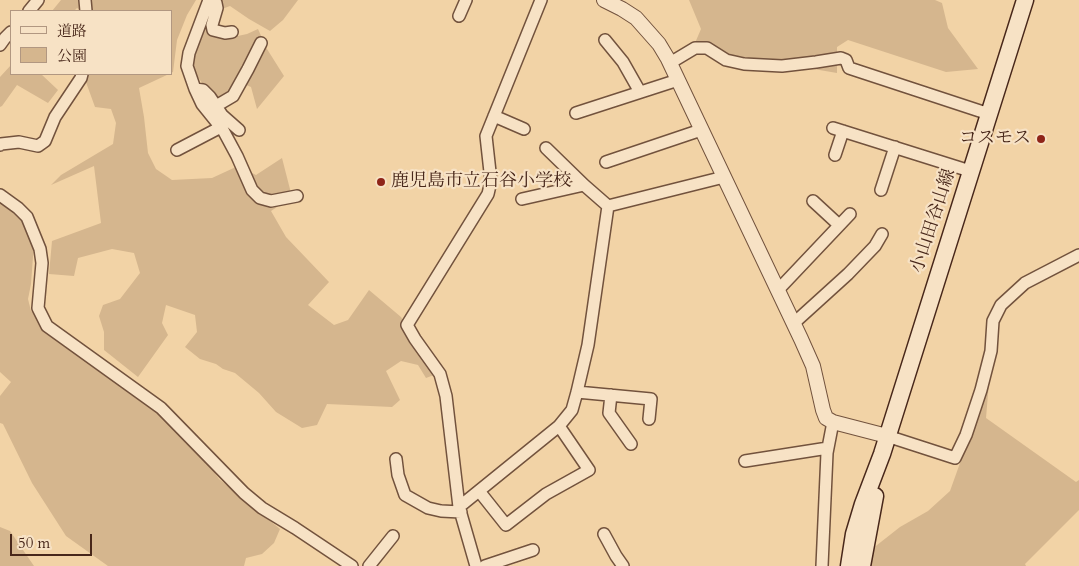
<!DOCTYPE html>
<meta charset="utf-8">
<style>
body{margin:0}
#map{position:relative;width:1079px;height:566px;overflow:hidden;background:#f2d3a6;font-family:Cardo,"Noto Serif JP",serif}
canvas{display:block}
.legend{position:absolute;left:10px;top:10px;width:162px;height:65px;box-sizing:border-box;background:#f7e2c5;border:1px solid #b19781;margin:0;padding:6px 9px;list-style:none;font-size:15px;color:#48271a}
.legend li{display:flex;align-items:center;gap:10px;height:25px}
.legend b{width:25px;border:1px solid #b19781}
.scale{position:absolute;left:10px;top:534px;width:82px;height:22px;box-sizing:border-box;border:2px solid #48271a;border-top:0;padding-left:6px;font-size:15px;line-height:18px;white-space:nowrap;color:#48271a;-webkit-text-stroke:4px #f7e2c5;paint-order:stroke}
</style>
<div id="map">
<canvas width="1079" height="566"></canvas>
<ul class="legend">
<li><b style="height:6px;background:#f7e2c5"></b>道路</li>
<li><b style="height:14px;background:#d5b68e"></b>公園</li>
</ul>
<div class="scale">50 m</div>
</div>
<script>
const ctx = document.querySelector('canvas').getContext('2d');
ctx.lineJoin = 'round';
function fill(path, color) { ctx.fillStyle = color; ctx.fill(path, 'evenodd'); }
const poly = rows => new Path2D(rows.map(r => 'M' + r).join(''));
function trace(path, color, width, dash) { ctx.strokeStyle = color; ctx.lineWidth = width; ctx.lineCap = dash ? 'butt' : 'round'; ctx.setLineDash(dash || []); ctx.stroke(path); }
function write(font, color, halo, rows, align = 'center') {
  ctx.font = font + ' Cardo,"Noto Serif JP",serif'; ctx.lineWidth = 4.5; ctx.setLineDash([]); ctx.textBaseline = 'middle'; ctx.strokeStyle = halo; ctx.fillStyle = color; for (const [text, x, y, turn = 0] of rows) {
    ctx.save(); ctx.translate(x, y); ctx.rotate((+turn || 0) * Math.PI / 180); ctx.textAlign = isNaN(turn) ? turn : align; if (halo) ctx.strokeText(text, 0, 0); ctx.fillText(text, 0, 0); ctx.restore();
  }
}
fill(poly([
 [61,0,196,0,187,15,177,40,173,72,171,73,171,11,82,11,77,8,74,11,52,11],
 [205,0,298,0,283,20,270,31,249,19,230,6,219,10,216,23,233,37,247,34,258,29,267,49,284,76,257,109,251,87,239,82,221,109,210,106,203,84,190,67],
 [689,0,935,0,942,3,948,28,978,69,946,72,848,40,837,47,837,73,708,51,695,43,701,29],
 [11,65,11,74,41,74,58,90,48,103,17,85,2,106,0,107,0,77],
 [83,74,169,74,139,88,144,117,148,153,156,169,172,180,212,178,238,166,256,175,282,158,292,197,271,211,286,237,329,282,308,305,334,325,348,320,369,290,401,317,434,375,426,378,418,365,401,361,386,371,400,400,392,407,327,404,317,425,302,428,276,412,259,393,235,373,223,369,216,364,200,359,185,347,197,332,195,315,166,305,162,323,168,335,138,377,104,350,104,332,99,316,103,305,120,299,140,273,134,253,112,249,78,258,74,276,49,274,52,241,101,223,94,166,51,185,61,175,113,144,116,123,111,109,95,107],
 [0,201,19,215,34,243,31,284,28,299,31,311,86,353,147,390,179,422,219,479,280,529,274,543,262,554,246,558,244,566,108,566,66,536,32,483,3,424,0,423,0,396,11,382,0,372],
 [989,382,986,418,1076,482,1079,480,1079,510,1025,564,1026,566,870,566,872,549,900,527,928,511,950,491],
 [0,527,10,531,34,566,0,566]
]), '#d5b68e');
const minor = poly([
 [85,0,86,11],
 [209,0,189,53,187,66,195,89,202,104,223,130,237,156,252,190,260,198,271,201,297,196],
 [211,0,216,3,217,8,212,25,213,30,225,33,232,32],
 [29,11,38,0],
 [459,16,466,0],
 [605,40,623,62,640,92],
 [0,45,5,38,11,32],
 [670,63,695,48,707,48,726,60,744,64,782,66,816,62,841,58,846,60,849,68,989,114],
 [195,89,203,90,210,97,222,115,239,130],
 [216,106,233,96,248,69,261,43],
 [576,113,678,80],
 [494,116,524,129],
 [833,128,970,171],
 [0,145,1,144,19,142,38,146,45,141,55,117,81,78,82,74],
 [177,150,221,127],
 [835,155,843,131],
 [606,162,701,130],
 [881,190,895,147],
 [0,195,18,208,27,217,40,249,42,263,38,308,47,326,161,408,244,493,262,508,295,528,352,566],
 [522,199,584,185],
 [813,201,839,225],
 [608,206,724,177],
 [778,290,850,214],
 [794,323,848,274,875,246,882,234],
 [577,392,651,399,649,419],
 [611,395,609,413,631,444],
 [887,436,955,458,966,435,981,390,991,351,993,321,1001,305,1025,283,1079,255],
 [396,459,398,475,405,495,428,508,441,511,461,512],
 [745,461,828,448],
 [479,491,506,525,546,494,589,470,559,426],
 [459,507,559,426,572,410,577,392,588,345,608,206,584,185,546,148],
 [604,534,616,556,623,566],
 [369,566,393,536],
 [476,566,459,507,446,396,440,374,415,339,407,325,488,194,491,181,486,136,541,0],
 [485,566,533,550],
 [822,566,827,453,833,422]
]);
const tertiary = poly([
 [604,0,622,9,636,18,659,44,668,59,801,339,813,366,823,410,826,418,833,422,887,436]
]);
const secondary = poly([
 [849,566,854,534,863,504,882,454,1025,0],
 [862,566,875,496]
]);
trace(minor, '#72523d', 14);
trace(tertiary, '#72523d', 16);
trace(secondary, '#48271a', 19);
trace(minor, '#f7e2c5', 11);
trace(tertiary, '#f7e2c5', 14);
trace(secondary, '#f7e2c5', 16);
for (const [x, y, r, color] of [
 [1041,139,5,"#8f2418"],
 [381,182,5,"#8f2418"]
]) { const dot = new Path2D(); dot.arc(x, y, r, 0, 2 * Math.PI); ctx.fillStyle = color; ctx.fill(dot); trace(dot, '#f7e2c5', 2); }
write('18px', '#48271a', '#f7e2c5', [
 ["コスモス",1031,139],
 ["鹿児島市立石谷小学校",391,182,"left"]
], 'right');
write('18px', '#48271a', '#f7e2c5', [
 ["小山田谷山線",934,221,-72]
]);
</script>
